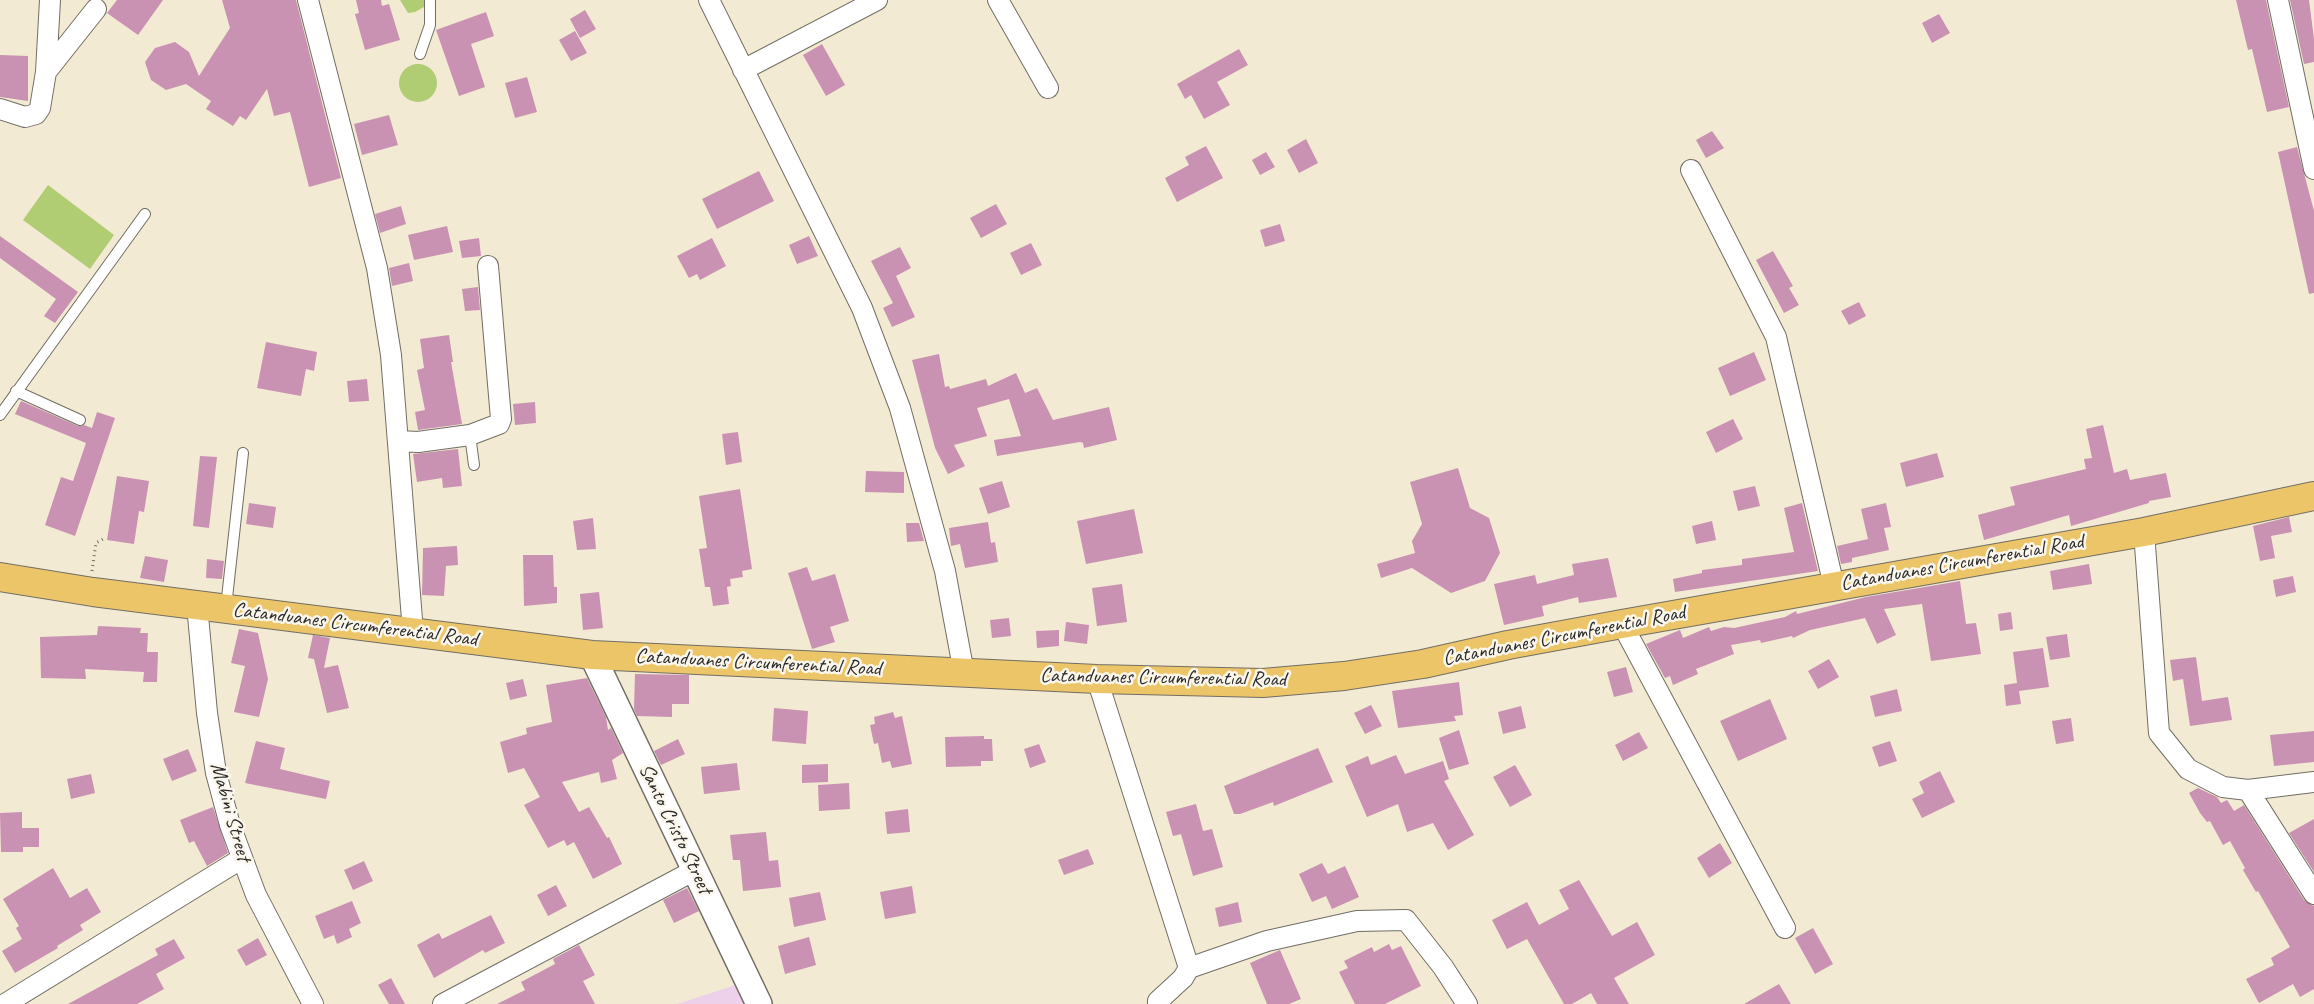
<!DOCTYPE html>
<style>
body{margin:0}
canvas{display:block;background:#f2ead2}
</style>
<canvas width="2314" height="1004"></canvas>
<script>
const ctx = document.querySelector('canvas').getContext('2d');
ctx.lineJoin = 'round';
function fill(path, color) { ctx.fillStyle = color; ctx.fill(path, 'evenodd'); }
const poly = rows => new Path2D(rows.map(r => 'M' + r).join(''));
function trace(path, color, width, dash) { ctx.strokeStyle = color; ctx.lineWidth = width; ctx.lineCap = dash ? 'butt' : 'round'; ctx.setLineDash(dash || []); ctx.stroke(path); }
function write(font, color, halo, rows, align = 'center') {
  ctx.font = font + ' Caveat,sans-serif'; ctx.lineWidth = 5; ctx.setLineDash([]); ctx.textBaseline = 'middle'; ctx.strokeStyle = halo; ctx.fillStyle = color; for (const [text, x, y, turn = 0] of rows) {
    ctx.save(); ctx.translate(x, y); ctx.rotate((+turn || 0) * Math.PI / 180); ctx.textAlign = isNaN(turn) ? turn : align; if (halo) ctx.strokeText(text, 0, 0); ctx.fillText(text, 0, 0); ctx.restore();
  }
}
fill(poly([
 [739,984,748,1004,677,1004]
]), '#edd0e9');
fill(poly([
 [400,0,426,0,426,2,424,7,415,12,408,13],
 '399 83a19 19 0 1 1 38 0a19 19 0 1 1-38 0Z',
 [48,185,114,235,90,269,23,220]
]), '#b0cd74');
fill(poly([
 [117,0,163,0,138,35,107,13],
 [222,0,296,0,341,178,309,187,290,112,274,116,267,89,246,120,240,116,233,126,206,109,211,101,186,84,166,90,151,80,145,62,155,48,175,42,189,52,199,76,230,28],
 [356,0,381,0,382,6,389,4,400,40,365,50,355,14,359,13],
 [2236,0,2266,0,2289,107,2267,112,2252,49,2248,50],
 [2290,0,2309,0,2314,39,2314,62,2304,64],
 [585,10,596,29,580,38,570,19],
 [486,12,494,36,471,44,485,87,459,96,436,30],
 [1939,14,1950,33,1932,43,1922,23],
 [575,31,587,53,571,61,559,40],
 [822,44,845,85,826,96,803,55],
 [1239,49,1248,65,1217,82,1230,105,1204,119,1191,95,1185,99,1177,84],
 [0,55,28,56,28,101,0,97],
 [527,77,537,112,515,118,505,83],
 [389,115,398,145,362,155,354,124],
 [1712,131,1724,148,1706,158,1696,140],
 [1306,139,1318,163,1299,173,1287,150],
 [1206,146,1223,178,1177,202,1165,178,1189,165,1185,157],
 [2297,147,2314,211,2314,293,2309,294,2278,152],
 [1266,152,1275,167,1260,175,1252,160],
 [759,171,774,201,717,229,702,199],
 [996,204,1007,224,981,238,970,218],
 [401,206,406,224,380,233,375,214],
 [1280,224,1285,241,1265,247,1260,230],
 [447,226,453,252,414,260,408,235],
 [0,236,78,292,55,323,44,316,56,299,0,258],
 [809,236,818,256,797,264,789,245],
 [479,238,481,256,462,258,459,241],
 [712,238,726,266,700,280,697,274,689,278,677,256],
 [1031,243,1042,265,1021,275,1010,253],
 [900,247,911,268,896,276,915,317,892,327,883,308,893,303,871,261],
 [1773,251,1793,286,1789,288,1799,305,1784,313,1756,260],
 [409,263,413,281,392,286,389,268],
 [478,287,480,310,465,311,462,289],
 [1859,302,1866,316,1849,325,1841,311],
 [449,335,453,362,451,362,462,424,418,430,415,412,425,410,417,370,424,368,420,339],
 [266,342,317,352,314,371,306,369,301,396,257,388],
 [1754,352,1766,380,1730,396,1718,368],
 [939,354,945,387,949,386,950,389,986,379,988,386,1016,373,1025,393,1037,388,1053,420,1109,407,1117,440,1084,448,1083,443,1080,442,997,456,994,440,1021,436,1009,399,977,408,987,436,954,445,965,466,948,474,935,448,912,360],
 [367,379,369,401,349,402,347,381],
 [21,401,78,426,84,425,92,428,97,412,115,418,75,536,45,525,61,477,73,481,86,443,15,414],
 [535,402,536,423,515,425,513,404],
 [1733,419,1743,439,1716,453,1706,432],
 [2103,425,2114,473,2127,469,2130,480,2166,473,2171,497,2149,501,2149,503,2071,526,2069,515,1984,540,1978,515,2015,505,2010,487,2086,469,2084,459,2092,458,2086,429],
 [738,432,742,462,726,465,722,434],
 [458,449,462,486,443,488,442,478,417,482,413,454],
 [1937,453,1944,477,1906,487,1900,463],
 [200,456,217,457,209,528,193,526],
 [1458,468,1470,508,1489,518,1500,553,1485,581,1451,593,1412,568,1381,578,1377,564,1415,553,1412,541,1422,524,1410,482],
 [866,471,904,472,904,493,865,492],
 [117,476,149,481,144,512,139,511,134,544,107,540],
 [1002,481,1010,507,988,514,979,488],
 [1755,486,1760,506,1738,511,1733,491],
 [740,489,752,569,742,571,743,577,730,579,731,586,727,587,729,604,713,606,710,587,705,587,699,549,707,548,699,496],
 [249,503,276,507,273,528,246,524],
 [1802,503,1818,571,1675,592,1673,579,1702,573,1702,570,1742,565,1742,559,1794,552,1784,508],
 [1886,503,1891,527,1884,528,1889,550,1852,558,1852,562,1841,564,1837,546,1868,539,1861,509],
 [1134,509,1143,553,1086,564,1077,521],
 [2289,517,2292,532,2271,536,2275,558,2260,561,2253,526],
 [593,518,596,549,577,550,573,521],
 [1712,521,1716,540,1696,544,1692,526],
 [988,522,991,543,995,542,998,562,965,568,960,544,951,546,949,528],
 [906,523,919,523,924,541,907,542],
 [457,546,458,565,446,566,444,596,422,595,423,548],
 [523,555,553,555,554,587,557,587,557,603,524,606],
 [145,556,168,560,164,582,140,578],
 [1608,558,1617,597,1579,603,1578,597,1542,606,1544,616,1504,625,1494,584,1535,575,1537,584,1574,575,1572,564],
 [207,559,224,561,222,579,206,578],
 [2089,564,2092,584,2053,590,2050,571],
 [807,567,812,581,835,574,849,621,830,627,835,642,812,649,788,573],
 [2293,576,2296,592,2276,597,2273,580],
 [1960,581,1966,624,1976,623,1981,654,1931,661,1922,604,1884,609,1896,635,1877,644,1865,618,1810,630,1793,638,1792,636,1761,643,1760,640,1731,645,1734,654,1696,669,1698,674,1673,685,1670,676,1665,678,1646,644,1680,630,1683,638,1709,627,1711,631,1724,627,1734,628,1785,617,1796,611,1797,614,1866,597],
 [1122,584,1127,622,1097,626,1092,588],
 [599,592,603,628,583,630,580,594],
 [2011,612,2013,629,2000,631,1998,614],
 [1009,618,1011,636,992,638,990,620],
 [1066,622,1089,625,1087,644,1064,641],
 [98,626,141,628,140,633,148,633,147,652,158,652,157,682,143,682,144,672,85,669,86,679,41,678,40,637,97,635],
 [239,629,258,633,268,679,259,717,234,712,245,666,231,663],
 [1059,630,1059,646,1037,648,1036,631],
 [2067,634,2070,657,2050,660,2046,637],
 [313,635,330,638,324,668,338,665,349,708,327,713,314,659,308,658],
 [2043,648,2049,687,2019,691,2021,704,2006,706,2004,685,2017,683,2013,652],
 [2196,657,2202,701,2228,697,2232,720,2190,726,2183,679,2173,681,2170,660],
 [1829,659,1839,677,1818,689,1808,671],
 [1626,667,1633,692,1614,697,1607,672],
 [635,674,689,675,689,704,672,704,672,717,637,716,634,709],
 [587,678,606,717,608,730,611,728,623,753,612,760,617,779,601,783,599,772,562,782,579,812,589,807,607,838,609,837,622,864,593,879,574,842,567,846,564,840,548,848,524,805,540,797,524,768,508,773,500,742,527,734,526,728,552,722,546,685],
 [523,679,527,696,510,700,506,683],
 [1459,682,1463,715,1454,716,1456,721,1398,728,1392,691],
 [1897,689,1902,711,1875,717,1870,696],
 [1770,699,1787,739,1738,761,1720,721],
 [1371,705,1382,726,1365,734,1354,713],
 [1521,706,1526,728,1503,734,1498,712],
 [774,708,808,711,806,744,772,741],
 [893,712,895,718,902,716,912,764,892,768,890,761,882,763,878,743,874,744,870,725,875,724,874,717],
 [2071,718,2074,741,2056,744,2052,721],
 [1459,730,1469,764,1449,770,1439,738],
 [2314,731,2314,762,2274,766,2270,735],
 [1639,732,1648,748,1623,761,1615,745],
 [984,736,984,739,992,739,993,761,981,761,981,766,946,767,945,737],
 [678,739,685,754,661,765,654,751],
 [256,741,285,748,280,769,330,781,326,799,245,783],
 [1890,741,1897,761,1879,767,1872,747],
 [1039,744,1046,762,1030,768,1024,749],
 [1318,748,1333,782,1274,806,1273,802,1240,814,1234,814,1224,786],
 [188,749,197,771,172,781,163,759],
 [1396,755,1405,774,1443,761,1449,779,1444,781,1474,835,1448,850,1433,823,1407,832,1398,804,1367,817,1345,766,1368,756,1371,765],
 [737,763,740,790,704,794,701,767],
 [828,764,828,782,802,783,802,765],
 [1515,765,1532,795,1510,807,1493,777],
 [1940,771,1955,802,1922,818,1912,799,1924,793,1919,782],
 [91,774,95,793,71,799,67,779],
 [849,783,850,809,819,811,818,785],
 [2198,788,2217,797,2221,803,2227,800,2234,811,2244,805,2304,900,2314,906,2314,989,2300,997,2293,984,2259,1003,2246,979,2274,965,2271,958,2290,947,2258,891,2256,892,2243,870,2245,868,2230,841,2223,845,2210,821,2207,822,2200,813,2189,793],
 [1196,804,1203,831,1212,829,1223,867,1193,876,1181,834,1173,836,1166,812],
 [213,807,228,853,207,866,194,841,189,843,180,820],
 [908,809,910,832,887,834,885,812],
 [22,812,22,828,39,828,39,847,23,847,23,852,1,852,0,813],
 [2314,819,2314,872,2289,833],
 [766,832,769,861,778,860,781,887,743,891,740,860,733,860,730,835],
 [1720,843,1732,863,1709,878,1697,858],
 [1088,849,1094,864,1064,875,1058,860],
 [364,861,373,881,353,890,344,870],
 [1322,863,1328,874,1345,866,1359,897,1332,909,1326,896,1312,902,1299,874],
 [53,868,70,898,87,888,101,912,80,925,83,930,57,946,58,948,15,973,2,951,22,939,16,928,19,926,3,899],
 [1579,880,1612,936,1637,922,1655,955,1614,978,1629,1004,1597,1004,1591,993,1572,1004,1564,1004,1527,939,1507,949,1492,920,1527,902,1539,925,1569,909,1559,890],
 [556,885,567,906,548,916,537,895],
 [912,886,916,913,885,919,880,892],
 [687,888,699,911,674,923,663,900],
 [820,892,826,920,794,927,789,898],
 [352,901,361,923,349,929,352,937,337,944,334,935,324,939,315,916],
 [1238,902,1242,922,1219,927,1215,908],
 [491,915,505,943,485,953,483,950,434,978,417,945,439,933,442,939],
 [1813,928,1833,964,1815,974,1795,938],
 [809,937,816,965,785,974,778,946],
 [258,938,267,955,246,966,237,950],
 [174,939,185,958,156,974,164,989,137,1004,68,1004,158,955,155,949],
 [1389,944,1392,950,1401,946,1421,986,1385,1004,1355,1004,1339,972,1348,968,1344,961,1372,947,1374,952],
 [579,945,595,975,583,981,595,1004,497,1004,525,990,521,982,555,964,553,959],
 [1280,950,1301,999,1289,1004,1267,1004,1250,963],
 [391,978,405,1004,389,1004,378,985],
 [1779,984,1791,1004,1744,1004]
]), '#ca92b2');
const service = poly([
 [420,54,430,25,430,0],
 [16,391,80,420],
 [0,415,145,214],
 [470,435,474,465],
 [226,607,243,453]
]);
const minor = poly([
 [308,0,377,268,391,355,413,632],
 [709,0,862,308,900,408,945,571,964,673],
 [998,0,1048,88],
 [2278,0,2314,169],
 [743,70,877,0],
 [46,72,96,9],
 [0,109,25,117,36,114,40,108,46,72,50,0],
 [1691,170,1776,337,1834,586],
 [399,441,418,442,470,435,499,424,501,419,488,266],
 [2144,532,2159,733,2188,769,2223,787,2248,790,2314,782],
 [197,605,207,713,216,773,230,825,256,895,313,1004],
 [1622,624,1785,928],
 [1097,679,1189,968],
 [2248,790,2314,894],
 [5,1004,241,859],
 [443,1004,695,870],
 [1158,1004,1158,1001,1183,978,1189,968,1267,941,1357,921,1406,920,1443,967,1467,1004]
]);
const tertiary = poly([
 [592,655,759,1004]
]);
const primary = poly([
 [0,577,93,592,592,655,1097,679,1263,683,1344,676,1423,664,1508,645,1622,624,2144,532,2314,496]
]);
trace(service, '#716e65', 12);
trace(minor, '#716e65', 22);
trace(tertiary, '#716e65', 28);
trace(primary, '#716e65', 30);
trace(poly([
 [92,571,96,543,105,538]
]), '#716e65', 3, [1, 4]);
trace(service, '#fff', 10);
trace(minor, '#fff', 20);
trace(tertiary, '#fff', 25);
trace(primary, '#edc569', 28);
write('21px', '#2b2b2b', '#fbf7ec', [
 ["Catanduanes Circumferential Road",1962,563,-10],
 ["Catanduanes Circumferential Road",355,625,7],
 ["Catanduanes Circumferential Road",1564,636,-11],
 ["Catanduanes Circumferential Road",758,663,3],
 ["Catanduanes Circumferential Road",1163,678,1],
 ["Mabini Street",230,812,74],
 ["Santo Cristo Street",675,829,64]
]);
</script>
